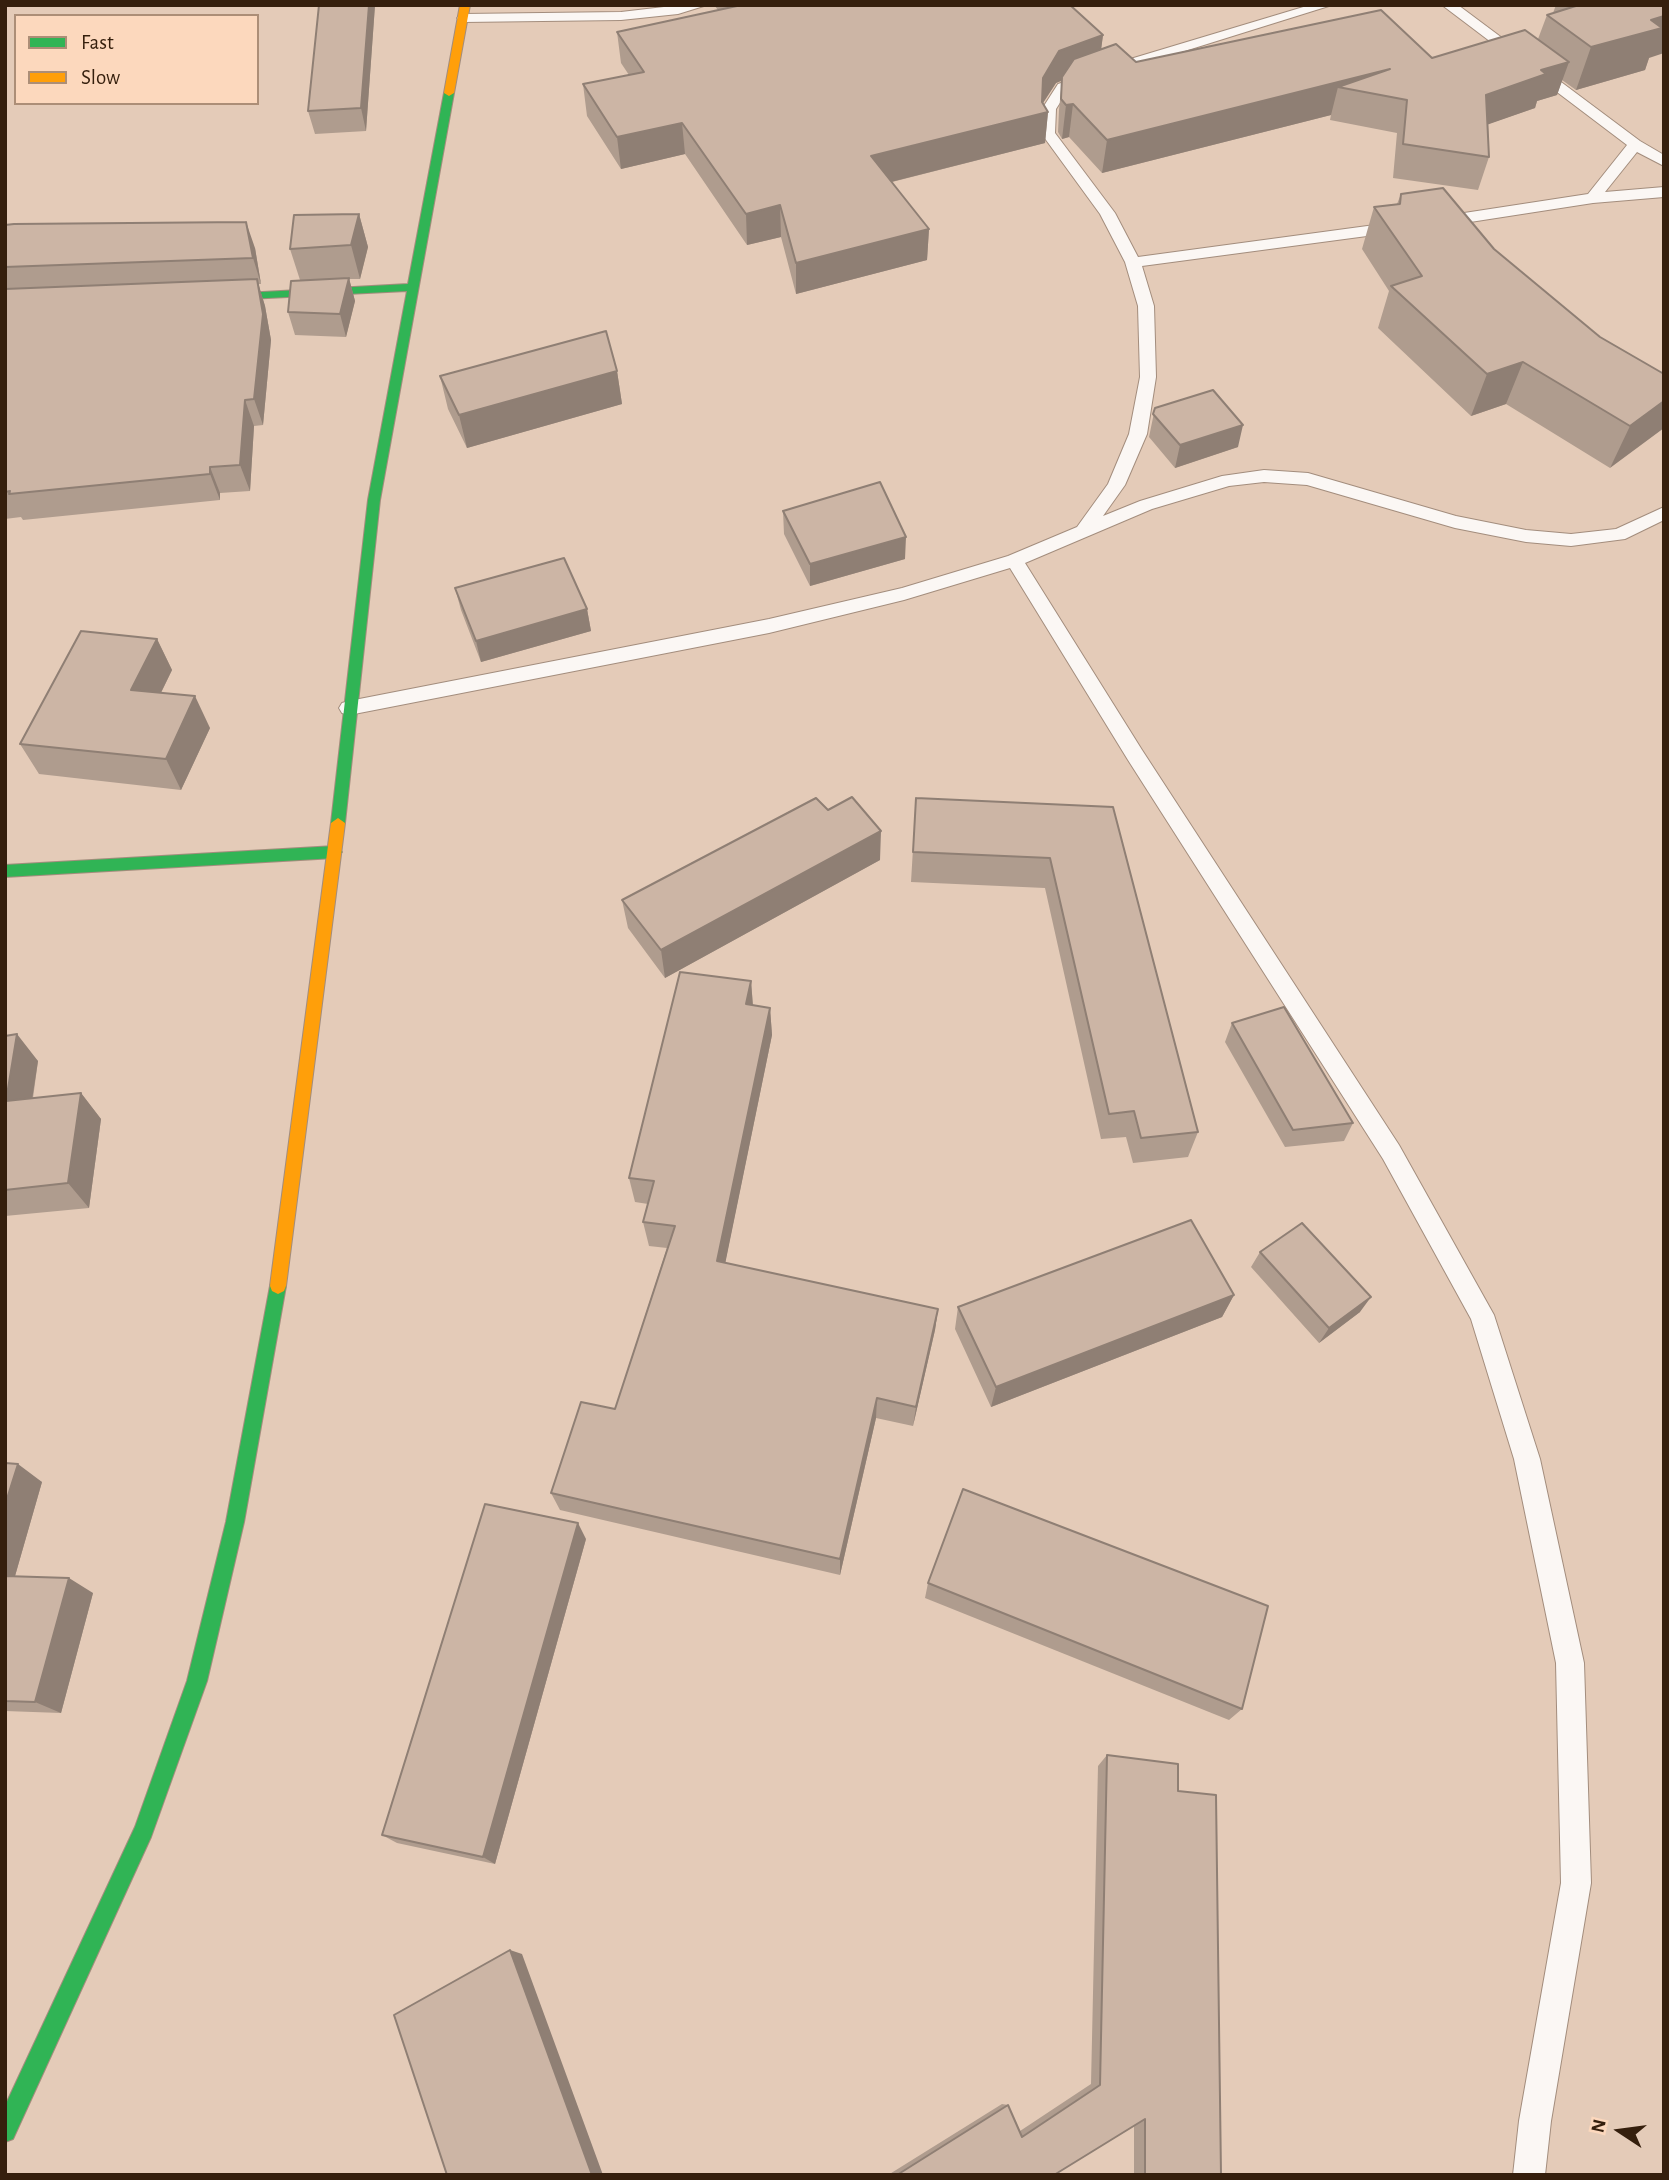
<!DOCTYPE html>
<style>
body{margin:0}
#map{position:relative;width:1669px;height:2180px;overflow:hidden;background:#e4cbb8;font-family:"Alegreya Sans",sans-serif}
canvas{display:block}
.frame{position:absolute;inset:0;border:7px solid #351f0d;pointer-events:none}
.legend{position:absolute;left:14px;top:14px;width:245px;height:91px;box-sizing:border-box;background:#fcd8bd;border:2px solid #ac8e77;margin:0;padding:9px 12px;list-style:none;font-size:21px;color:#351f0d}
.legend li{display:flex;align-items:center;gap:14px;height:35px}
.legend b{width:35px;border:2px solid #ac8e77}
.north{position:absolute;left:1585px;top:2096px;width:70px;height:70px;-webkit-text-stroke:5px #fcd8bd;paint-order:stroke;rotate:283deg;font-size:19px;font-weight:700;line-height:28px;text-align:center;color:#351f0d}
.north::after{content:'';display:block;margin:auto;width:24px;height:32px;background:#351f0d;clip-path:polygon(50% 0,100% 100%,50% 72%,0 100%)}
</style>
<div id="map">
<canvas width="1669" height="2180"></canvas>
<div class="frame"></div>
<ul class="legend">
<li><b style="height:9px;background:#30b455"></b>Fast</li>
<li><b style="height:9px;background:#ff9f0a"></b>Slow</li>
</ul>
<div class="north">N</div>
</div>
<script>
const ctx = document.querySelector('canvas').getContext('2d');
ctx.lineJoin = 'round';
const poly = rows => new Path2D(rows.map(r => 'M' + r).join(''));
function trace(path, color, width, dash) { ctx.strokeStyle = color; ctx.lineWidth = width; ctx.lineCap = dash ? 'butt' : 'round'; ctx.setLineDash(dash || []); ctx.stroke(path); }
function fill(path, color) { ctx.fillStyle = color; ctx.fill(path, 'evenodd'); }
const lane = poly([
 [681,5,707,5,678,14,621,20,464,22,457,18,464,14,621,12,681,5],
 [1310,5,1332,5,1127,69,1117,69,1115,66,1117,63,1310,5],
 [1442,5,1458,5,1640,141,1664,155,1664,166,1637,152,1605,192,1664,187,1664,197,1593,203,1438,227,1433,225,1430,222,1433,219,1438,217,1588,194,1627,145,1442,5],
 [1086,75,1093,79,1091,82,1068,90,1056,109,1055,133,1115,213,1138,257,1397,222,1405,227,1397,232,1142,266,1154,306,1156,377,1147,434,1125,485,1103,516,1140,501,1222,476,1264,470,1308,473,1456,516,1526,530,1571,534,1616,529,1664,507,1664,520,1625,539,1571,546,1526,542,1455,528,1307,485,1264,482,1229,486,1152,509,1025,563,1142,750,1399,1145,1494,1315,1540,1459,1584,1663,1591,1883,1551,2121,1545,2175,1513,2175,1519,2121,1561,1883,1556,1663,1514,1459,1471,1319,1383,1159,1128,760,1010,568,904,600,769,633,349,715,342,713,339,708,342,703,349,701,769,619,902,588,1008,556,1077,527,1108,484,1129,434,1140,377,1138,306,1125,262,1100,214,1041,133,1042,109,1058,84,1086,75]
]);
const fast = poly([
 [449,90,454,93,380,500,345,823,338,828,331,823,368,500,407,291,208,301,202,298,208,295,408,284,444,93,449,90],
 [335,846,342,852,335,858,5,877,5,865,335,846],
 [278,1278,284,1281,286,1286,244,1522,207,1681,151,1837,13,2139,5,2142,5,2106,135,1827,187,1681,226,1522,270,1286,272,1281,278,1278]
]);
const slow = poly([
 [460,5,470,5,454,93,449,96,444,93,460,5],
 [338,818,345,823,286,1286,284,1291,278,1294,272,1291,270,1286,331,823,338,818]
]);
trace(lane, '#a38d7d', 2);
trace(fast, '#a38d7d', 2);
trace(slow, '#a38d7d', 2);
fill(lane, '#fbf7f4');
fill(fast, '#30b455');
fill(slow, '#ff9f0a');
fill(poly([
 [375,5,366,131,315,134,308,111],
 [714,5,1073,5,1070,6,1103,35,1101,49,1136,62,1432,58,1538,39,1547,15,1553,13,1556,5,1664,5,1649,58,1645,70,1576,90,1562,80,1557,95,1537,101,1535,108,1488,124,1489,157,1478,190,1393,178,1397,133,1330,120,1331,115,1102,173,1069,137,1062,139,1058,132,1059,110,1062,80,1056,83,1043,103,1048,112,1045,143,892,182,929,229,927,260,796,294,781,237,747,245,685,154,621,169,587,116,583,84,629,75,621,63,617,32,718,10],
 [1401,194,1494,249,1600,337,1664,374,1610,468,1506,404,1471,416,1378,328,1389,291,1362,249,1374,207,1397,204],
 [359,214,368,247,360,279,349,279,355,301,346,337,295,335,288,312,300,280,290,249],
 [5,225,255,248,261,284,258,284,265,306,271,340,263,425,254,426,250,491,220,493,220,500,23,520,21,517,5,519],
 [617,371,622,404,467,448,448,409,440,376],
 [1155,408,1238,447,1175,468,1149,437],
 [783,511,905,559,810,586,784,534],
 [455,588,587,609,591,631,481,662,461,610],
 [157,639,172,670,161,693,210,728,181,790,39,774,20,744],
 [916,798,1113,807,1198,1132,1188,1157,1133,1163,1126,1137,1101,1139,1045,888,911,882],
 [828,810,880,860,665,978,628,928,622,900],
 [751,981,753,1005,770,1008,772,1035,725,1263,938,1309,935,1330,913,1426,876,1418,840,1575,560,1510,551,1493,615,1409,667,1248,649,1246,643,1222,648,1204,635,1202,629,1178],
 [1232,1023,1353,1123,1344,1141,1285,1147,1225,1042],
 [5,1036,38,1061,33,1098,81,1093,101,1119,89,1208,5,1216],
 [1260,1252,1360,1312,1319,1343,1251,1267],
 [1234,1295,1222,1317,991,1407,955,1329,958,1307],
 [5,1463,42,1482,15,1576,93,1593,61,1713,5,1711],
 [586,1539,495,1864,397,1843,382,1835],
 [928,1583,1242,1709,1229,1720,925,1598],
 [1107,1755,1178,1791,1221,2175,1134,2175,1134,2126,1054,2175,888,2175,1002,2104,1008,2105,1020,2131,1091,2084,1098,1766]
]), '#af9c8e');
fill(poly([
 [369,5,375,5,366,131,361,108],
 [1664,16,1664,53,1649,58,1645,70,1576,90,1591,47,1651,20],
 [1103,35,1099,66,1056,83,1039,109,1043,78,1059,51],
 [1569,62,1557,95,1537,101,1535,108,1475,129,1486,95,1541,70],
 [1390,69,1338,87,1331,115,1102,173,1107,140],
 [1073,104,1069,137,1062,139,1066,105],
 [1048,112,1045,143,871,187,871,156],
 [682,123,685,154,621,169,617,137],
 [780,205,781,237,747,245,746,214],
 [359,214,368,247,360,279,351,245],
 [246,222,255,248,261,284,253,258],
 [929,229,927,260,796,294,796,263],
 [349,278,355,301,346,337,340,314],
 [257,279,265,306,271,340,263,425,254,399],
 [1523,362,1506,404,1471,416,1487,374],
 [617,371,622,404,467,448,459,415],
 [245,400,254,426,250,491,240,465],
 [1664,401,1664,428,1610,468,1630,426],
 [1243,425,1238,447,1175,468,1180,445],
 [210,467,220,493,220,500,210,474],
 [906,537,905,559,810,586,810,564],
 [587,609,591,631,481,662,476,641],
 [157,639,172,670,147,721,131,690],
 [195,696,210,728,181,790,166,759],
 [881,831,880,860,665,978,661,950],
 [751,981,753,1008,746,1004],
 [770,1008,772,1035,721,1284,717,1261],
 [17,1034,38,1061,28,1126,6,1101],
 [81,1093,101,1119,89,1208,68,1183],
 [1234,1295,1222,1317,991,1407,996,1387],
 [1371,1297,1360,1312,1319,1343,1329,1328],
 [938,1309,935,1330,913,1426,916,1407],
 [877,1398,876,1418,840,1575,840,1559],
 [18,1464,42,1482,11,1590,5,1587,5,1505],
 [578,1523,586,1539,495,1864,483,1857],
 [69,1578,93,1593,61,1713,35,1702],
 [510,1950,522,1954,603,2175,592,2175]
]), '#8f7f74');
const building = poly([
 [319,5,369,5,361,108,308,111,319,5],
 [737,5,1070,5,1103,35,1059,51,1043,78,1042,102,1048,112,871,156,929,229,796,263,780,205,746,214,682,123,617,137,583,84,644,72,617,32,737,6,737,5],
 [1579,5,1664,5,1664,16,1651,20,1662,28,1591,47,1547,15,1579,5],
 [1381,10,1432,58,1525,30,1569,62,1541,70,1546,74,1486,95,1489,157,1403,144,1407,100,1338,87,1390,69,1107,140,1073,104,1066,105,1061,99,1062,77,1074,59,1116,44,1136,62,1381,10],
 [1443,188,1494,249,1600,337,1664,374,1664,401,1630,426,1523,362,1487,374,1391,286,1422,276,1374,207,1400,204,1401,194,1443,188],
 [359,214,351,245,290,249,294,215,359,214],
 [246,222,253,258,5,267,5,225,14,224,246,222],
 [349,278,340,314,288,312,291,281,349,278],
 [257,279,263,314,254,399,245,400,240,465,210,467,210,474,9,494,10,491,5,492,5,289,257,279],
 [606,331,617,371,459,415,440,376,606,331],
 [1213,390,1243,425,1180,445,1153,414,1155,408,1213,390],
 [880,482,906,537,810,564,783,511,880,482],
 [564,558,587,609,476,641,455,588,564,558],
 [81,631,157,639,131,690,195,696,166,759,20,744,81,631],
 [852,797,881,831,661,950,622,900,816,798,828,810,852,797],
 [916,798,1113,807,1198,1132,1141,1138,1134,1111,1109,1114,1050,858,913,852,916,798],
 [680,972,751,981,746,1004,770,1008,717,1261,938,1309,916,1407,877,1398,840,1559,551,1493,581,1402,615,1409,675,1226,643,1222,654,1181,629,1178,680,972],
 [1284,1007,1353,1123,1293,1130,1232,1023,1284,1007],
 [17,1034,6,1101,81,1093,68,1183,5,1190,5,1036,17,1034],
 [1191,1220,1234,1295,996,1387,958,1307,1191,1220],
 [1302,1223,1371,1297,1329,1328,1260,1252,1302,1223],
 [5,1463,18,1464,5,1505,5,1463],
 [963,1489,1268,1606,1242,1709,928,1583,963,1489],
 [485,1504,578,1523,483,1857,382,1835,485,1504],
 [5,1576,69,1578,35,1702,5,1701,5,1576],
 [1107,1755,1178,1764,1178,1791,1216,1795,1221,2175,1145,2175,1145,2119,1054,2175,897,2175,1008,2105,1022,2137,1100,2085,1107,1755],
 [510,1950,592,2175,447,2175,394,2015,510,1950]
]);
fill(building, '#ccb5a5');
trace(building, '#8f7f74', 2);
</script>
